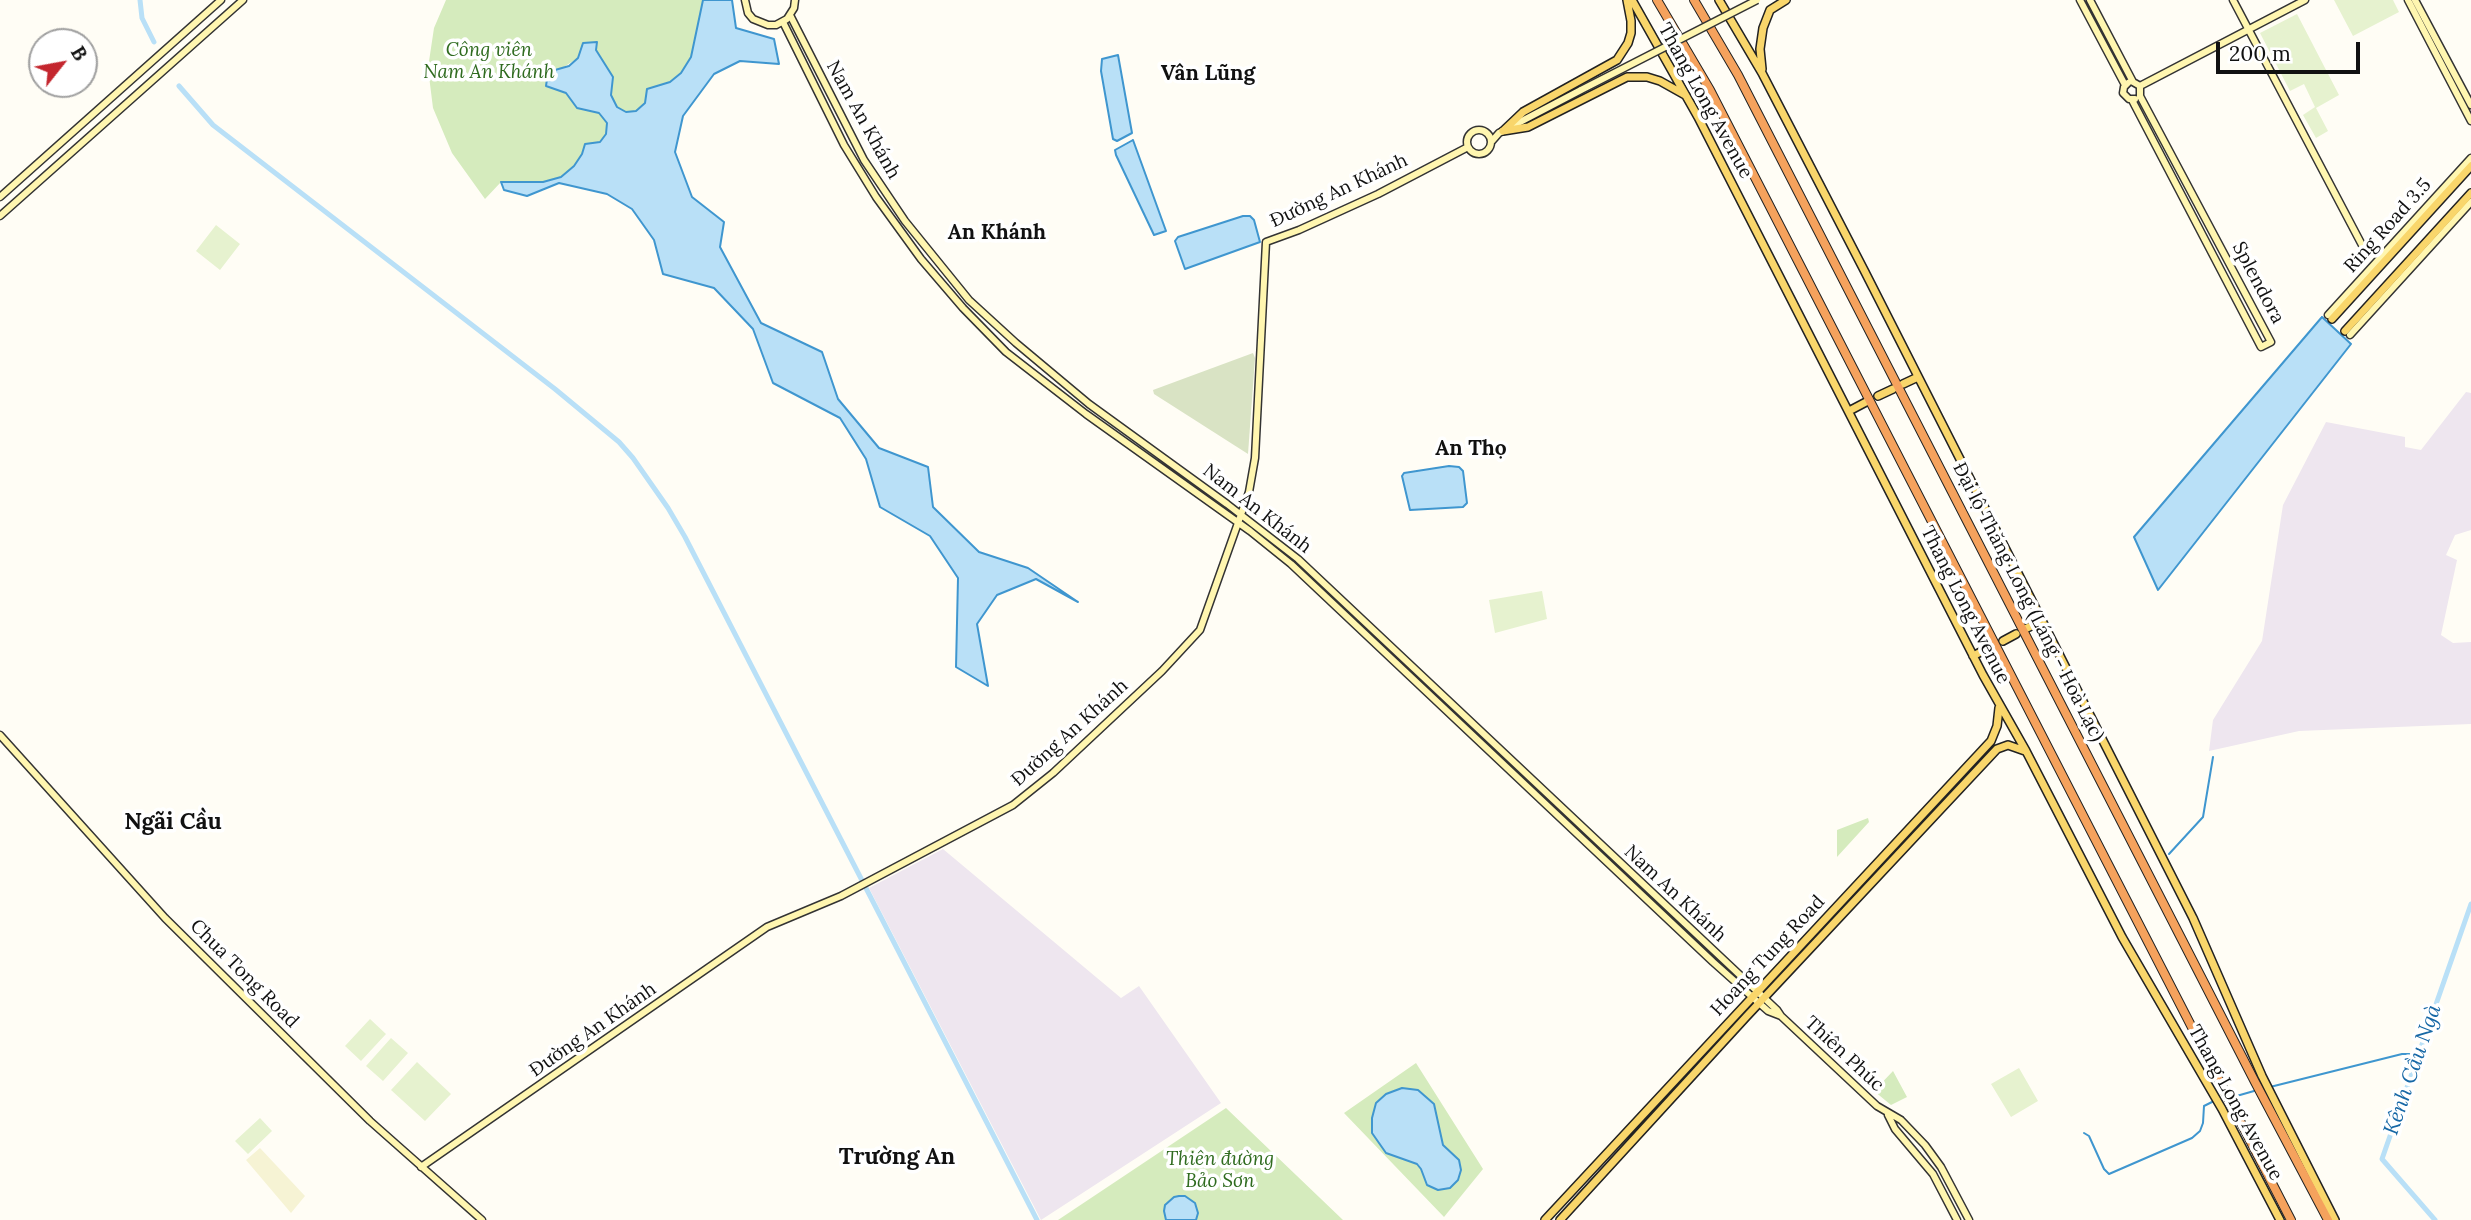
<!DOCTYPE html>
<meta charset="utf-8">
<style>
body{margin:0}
#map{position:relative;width:2471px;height:1220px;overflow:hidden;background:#fffdf5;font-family:Lora,serif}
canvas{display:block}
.north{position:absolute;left:28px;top:28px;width:70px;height:70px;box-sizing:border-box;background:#fff;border:2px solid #a0a0a0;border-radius:50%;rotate:59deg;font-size:19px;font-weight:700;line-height:28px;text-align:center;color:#111}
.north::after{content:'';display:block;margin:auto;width:24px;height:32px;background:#c4262e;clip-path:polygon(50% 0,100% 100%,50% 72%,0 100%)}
.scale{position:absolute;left:2216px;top:42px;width:144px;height:32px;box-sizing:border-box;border:4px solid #111;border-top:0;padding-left:9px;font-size:21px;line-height:24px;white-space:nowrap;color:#111;-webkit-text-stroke:5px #fff;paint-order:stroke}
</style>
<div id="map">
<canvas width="2471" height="1220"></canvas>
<div class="north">B</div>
<div class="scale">200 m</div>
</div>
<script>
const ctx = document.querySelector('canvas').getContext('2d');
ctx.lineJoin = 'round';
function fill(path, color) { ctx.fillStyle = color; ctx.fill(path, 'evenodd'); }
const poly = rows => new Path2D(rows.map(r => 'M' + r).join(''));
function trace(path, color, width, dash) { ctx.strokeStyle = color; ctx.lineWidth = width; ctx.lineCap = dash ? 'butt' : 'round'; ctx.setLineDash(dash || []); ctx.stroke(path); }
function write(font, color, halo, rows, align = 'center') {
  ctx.font = font + ' Lora,serif'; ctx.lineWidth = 7; ctx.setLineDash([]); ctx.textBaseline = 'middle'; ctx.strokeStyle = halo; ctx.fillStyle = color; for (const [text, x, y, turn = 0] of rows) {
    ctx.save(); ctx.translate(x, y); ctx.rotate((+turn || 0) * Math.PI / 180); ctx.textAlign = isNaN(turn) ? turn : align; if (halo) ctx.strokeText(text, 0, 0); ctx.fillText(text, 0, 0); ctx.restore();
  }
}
fill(poly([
 [2466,392,2471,393,2471,530,2455,535,2446,555,2457,560,2441,635,2453,643,2471,642,2471,724,2299,731,2209,751,2213,720,2262,641,2283,505,2326,422,2405,437,2405,447,2421,450],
 [943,849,1121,998,1139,986,1221,1103,1041,1220,869,888]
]), '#eee6ef');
fill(poly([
 [260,1148,305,1196,291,1213,246,1160]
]), '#f6f3d4');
fill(poly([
 [446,0,703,0,691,57,681,73,670,82,647,89,645,103,636,111,626,112,617,107,611,95,613,77,596,50,582,48,578,58,559,70,554,87,566,93,578,108,599,113,607,123,606,134,601,142,585,144,582,154,574,166,561,177,543,182,501,182,485,199,452,153,433,108,428,68,434,28],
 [1868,818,1869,822,1837,857,1837,830],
 [1416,1063,1483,1169,1444,1217,1344,1113],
 [1893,1071,1907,1097,1891,1105,1874,1091],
 [1226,1108,1343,1220,1058,1220]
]), '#d5ebbd');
fill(poly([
 [1253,353,1255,358,1248,454,1154,394,1153,390]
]), '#d9e3c4');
fill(poly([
 [2334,0,2393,0,2399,12,2353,36],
 [2297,14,2339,95,2316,108,2328,131,2316,138,2303,115,2315,107,2304,84,2290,91,2260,33],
 [216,225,240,244,220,270,196,251],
 [1542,591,1547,619,1495,633,1489,600],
 [370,1019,386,1034,361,1061,345,1046],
 [391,1038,408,1053,383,1081,366,1066],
 [417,1062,451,1094,425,1121,391,1090],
 [2019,1068,2038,1101,2011,1117,1991,1084],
 [260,1118,272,1131,248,1154,235,1141]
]), '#e6f2cf');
const water = poly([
 [703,0,732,0,736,28,774,39,779,64,740,61,714,74,683,116,675,152,692,197,724,222,720,247,761,323,822,352,838,399,879,448,928,467,933,507,979,552,1028,568,1078,602,1036,579,997,595,977,624,988,686,956,667,958,578,930,536,880,507,866,459,840,418,773,383,753,329,714,288,663,274,654,240,632,209,607,194,559,183,527,196,504,190,501,182,543,182,561,177,574,166,582,154,585,144,600,142,606,134,607,123,599,113,577,108,566,93,546,86,548,72,569,66,578,58,583,43,597,42,596,50,613,77,611,95,617,107,626,112,636,111,645,103,647,89,670,82,681,73,691,57,703,0],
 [1118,55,1132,133,1117,141,1113,139,1101,71,1102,59,1118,55],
 [1133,140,1166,231,1154,235,1116,155,1115,150,1133,140],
 [1243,216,1250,216,1254,220,1260,242,1185,269,1175,241,1178,237,1243,216],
 [2322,317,2351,344,2158,590,2134,537,2322,317],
 [1449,466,1459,467,1463,471,1467,503,1463,507,1410,510,1402,476,1404,473,1449,466],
 [1402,1088,1418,1090,1434,1104,1443,1145,1459,1160,1461,1170,1458,1180,1450,1188,1438,1190,1427,1185,1421,1169,1417,1164,1386,1153,1372,1133,1372,1118,1376,1103,1386,1094,1402,1088],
 [1179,1196,1185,1196,1195,1203,1198,1213,1196,1220,1166,1220,1164,1211,1165,1205,1174,1197,1179,1196]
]);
fill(water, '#b9e0f7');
trace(water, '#3f96cf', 2);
trace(poly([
 [2169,854,2203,817,2213,757],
 [2270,1087,2402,1054,2419,1054],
 [2233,1097,2254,1091],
 [2084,1133,2089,1136,2104,1169,2109,1174,2192,1138,2200,1131,2203,1123,2204,1106,2214,1101]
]), '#3f96cf', 2);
trace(poly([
 [140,0,142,18,154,42],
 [179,86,213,125,555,389,619,442,633,458,668,508,685,537,1037,1220],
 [2435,1220,2382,1159,2471,904]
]), '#b9e0f7', 5);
const secondary = poly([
 [745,0,748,13,753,19,768,25,776,25,787,19,794,8,795,0],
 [2080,0,2125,85],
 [2090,0,2133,82,2140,86],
 [2233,0,2362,245],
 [2408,0,2471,121],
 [2415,0,2471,105],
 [790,15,864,160,905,221,969,300,1016,343,1089,404,1227,504,1298,559,1777,1010,1781,1016,1877,1106,1901,1120,1925,1145,1941,1167,1969,1220],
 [783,22,844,145,876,197,921,259,963,308,1006,352,1086,414,1250,531,1291,564,1713,962,1768,1011,1781,1016],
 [2128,83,2124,87,2123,93,2129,99,2135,99],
 [2140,86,2305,0],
 [2132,100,2261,347,2271,342,2140,96,2140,86],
 '1467 142a12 12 0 1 1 24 0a12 12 0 1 1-24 0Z',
 [1492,141,1499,133,1581,90],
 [0,197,221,0],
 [0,216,243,0],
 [2328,315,2471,158],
 [2350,335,2471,202],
 [0,735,165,918,370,1121,482,1220],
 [1888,1115,1895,1129,1933,1174,1957,1220],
 [421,1167,767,927,841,896,1013,805,1053,773,1162,671,1200,630,1249,492,1255,458,1266,242,1299,230,1378,194,1468,147]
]);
const primary = poly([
 [1632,0,1698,117,1983,675,2026,751,2122,937,2222,1109,2280,1220],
 [1719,0,1762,73,1865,272,2193,918,2262,1076,2335,1220],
 [1762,69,1760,49,1763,28,1770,10,1786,0],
 [1503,131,1528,127,1627,77,1647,77,1660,81,1685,95],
 [1503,131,1523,112,1617,60,1628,43,1631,33,1631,21,1627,0],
 [2332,319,2471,166],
 [2345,331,2471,193],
 [1903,384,1918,377],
 [1878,396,1893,389],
 [1849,411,1868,401],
 [2027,628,2042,621],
 [2003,641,2016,634],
 [1973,656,1994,645],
 [1545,1220,1991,741,1997,726,1999,708],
 [1560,1220,1746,1017,1997,749,2008,745,2025,751]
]);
const highway = poly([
 [1657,0,1710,90,2291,1220],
 [1694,0,1738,75,2255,1082,2328,1220]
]);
trace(secondary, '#333', 9);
trace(primary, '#222', 10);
trace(highway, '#222', 10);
trace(secondary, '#fff6b0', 6);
trace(primary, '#f9d66b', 7);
trace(highway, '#f5a25d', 8);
const secondaryBridge = poly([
 [1581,90,1757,0]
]);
trace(secondaryBridge, '#333', 9, []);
trace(secondaryBridge, '#fff6b0', 6);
write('italic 19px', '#2f6b1f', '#fff', [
 ["Công viên",489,51],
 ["Nam An Khánh",489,73],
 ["Thiên đường",1220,1160],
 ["Bảo Sơn",1220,1182]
]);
write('19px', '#111', '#fff', [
 ["Thang Long Avenue",1705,101,61],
 ["Nam An Khánh",863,120,61],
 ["Đường An Khánh",1339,191,-25],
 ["Ring Road 3.5",2388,226,-48],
 ["Splendora",2258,283,62],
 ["Nam An Khánh",1257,509,38],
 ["Đại lộ Thăng Long (Láng - Hoà Lạc)",2028,602,63],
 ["Thang Long Avenue",1965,605,63],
 ["Đường An Khánh",1070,733,-42],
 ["Nam An Khánh",1675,894,43],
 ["Hoang Tung Road",1768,956,-47],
 ["Chua Tong Road",244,974,45],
 ["Đường An Khánh",593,1030,-35],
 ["Thiên Phúc",1844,1054,43],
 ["Thang Long Avenue",2235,1103,61]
]);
write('bold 21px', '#111', '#fff', [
 ["Vân Lũng",1208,74],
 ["An Khánh",997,233],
 ["An Thọ",1471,449]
]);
write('italic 21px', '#1768a6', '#fff', [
 ["Kênh Cầu Ngà",2413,1070,-71]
]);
write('bold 23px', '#111', '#fff', [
 ["Ngãi Cầu",173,822],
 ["Trường An",897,1157]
]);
</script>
